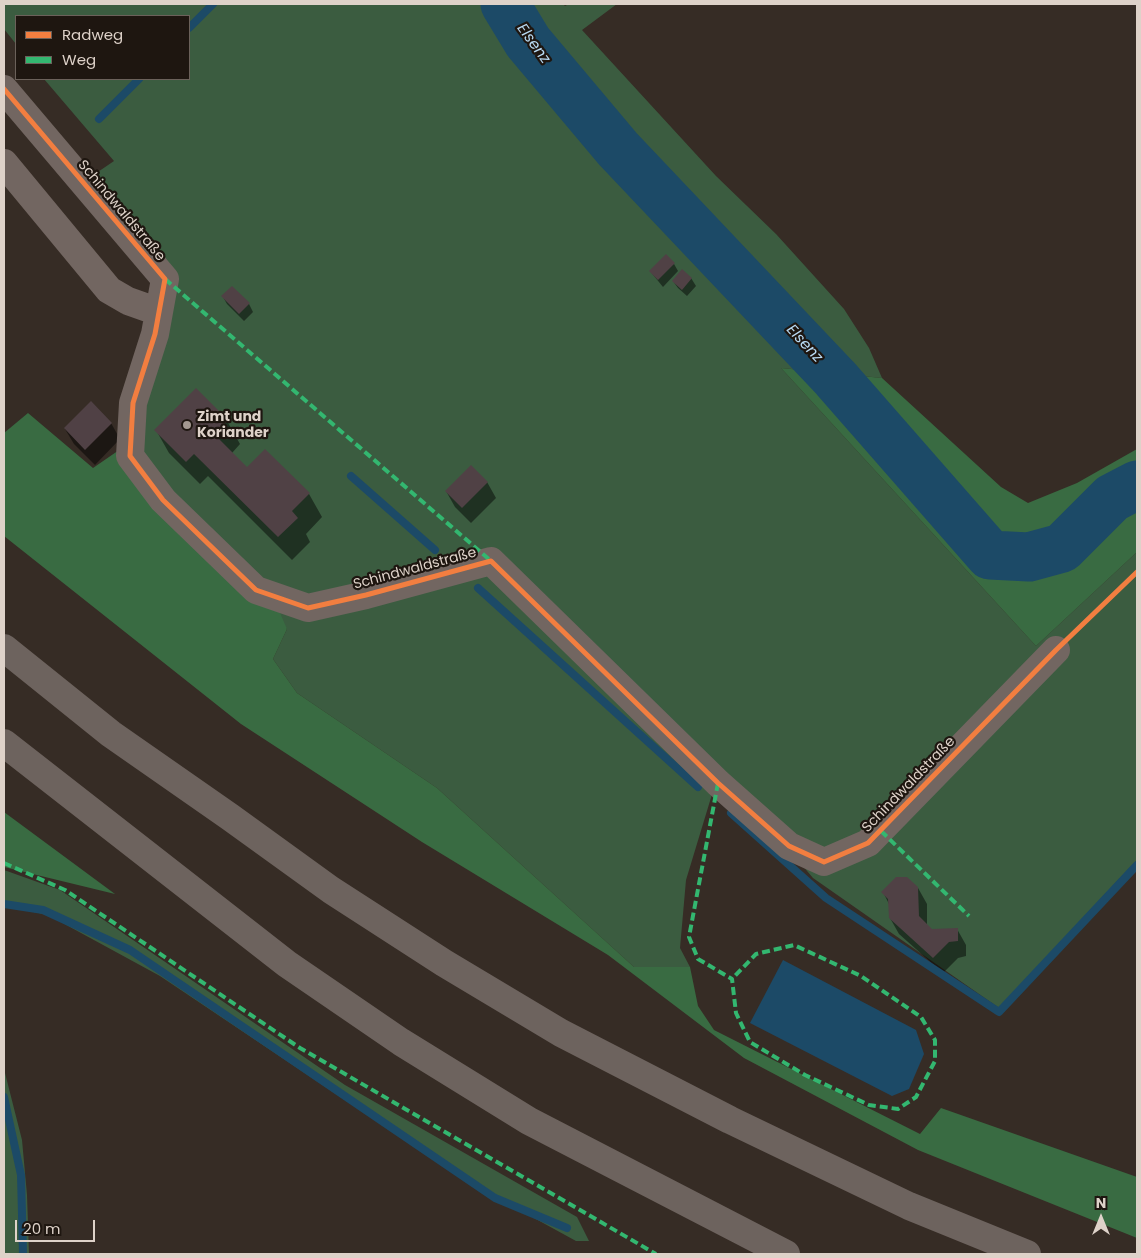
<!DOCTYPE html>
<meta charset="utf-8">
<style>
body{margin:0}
#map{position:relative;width:1141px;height:1258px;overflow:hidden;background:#362c25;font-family:Poppins,sans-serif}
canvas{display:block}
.frame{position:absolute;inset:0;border:5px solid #ded2c9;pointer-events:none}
.legend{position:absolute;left:15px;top:15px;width:175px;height:65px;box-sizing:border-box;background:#1e1610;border:1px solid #6b615a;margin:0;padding:6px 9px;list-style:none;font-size:15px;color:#ded2c9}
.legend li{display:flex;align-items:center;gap:10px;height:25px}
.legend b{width:25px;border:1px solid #6b615a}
.north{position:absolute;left:1076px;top:1193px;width:50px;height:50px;-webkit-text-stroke:4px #1e1610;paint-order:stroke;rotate:0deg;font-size:14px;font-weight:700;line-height:20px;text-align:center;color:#ded2c9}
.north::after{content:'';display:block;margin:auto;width:18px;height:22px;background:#ded2c9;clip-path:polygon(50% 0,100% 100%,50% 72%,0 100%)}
.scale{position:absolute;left:15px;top:1220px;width:80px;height:22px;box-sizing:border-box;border:2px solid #ded2c9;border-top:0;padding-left:6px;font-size:15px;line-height:18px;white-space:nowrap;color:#ded2c9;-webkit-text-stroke:4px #1e1610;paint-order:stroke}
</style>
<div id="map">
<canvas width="1141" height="1258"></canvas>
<div class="frame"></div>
<ul class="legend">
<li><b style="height:6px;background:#f27e40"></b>Radweg</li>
<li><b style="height:6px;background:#33b770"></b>Weg</li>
</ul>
<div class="north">N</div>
<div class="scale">20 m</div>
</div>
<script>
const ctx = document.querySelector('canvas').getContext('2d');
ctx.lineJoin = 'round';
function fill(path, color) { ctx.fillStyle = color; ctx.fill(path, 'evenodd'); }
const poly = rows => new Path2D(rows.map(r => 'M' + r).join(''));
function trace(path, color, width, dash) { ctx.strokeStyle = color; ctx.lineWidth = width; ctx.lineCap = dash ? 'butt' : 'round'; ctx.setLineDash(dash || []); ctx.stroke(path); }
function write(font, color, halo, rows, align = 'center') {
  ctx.font = font + ' Poppins,sans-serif'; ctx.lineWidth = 4.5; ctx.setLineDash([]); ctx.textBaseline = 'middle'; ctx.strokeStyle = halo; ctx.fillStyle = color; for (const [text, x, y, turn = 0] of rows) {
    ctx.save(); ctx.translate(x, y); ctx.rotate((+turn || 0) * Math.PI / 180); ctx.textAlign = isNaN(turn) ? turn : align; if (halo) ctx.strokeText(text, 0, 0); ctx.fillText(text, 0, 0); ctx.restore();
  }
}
fill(poly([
 [4,4,563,4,565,6,569,4,617,4,582,30,716,176,776,234,844,309,869,348,882,378,781,368,1036,646,1137,552,1137,860,999,1008,813,878,720,768,686,880,680,948,690,967,634,967,437,788,297,693,273,659,287,629,148,468,138,437,170,273,89,178,114,161,44,79,189,79,189,16,16,16,16,44,4,29],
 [4,870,60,890,345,1085,577,1217,589,1241,576,1241,461,1178,160,976,48,915,4,906],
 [4,1069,22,1140,27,1195,29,1254,4,1254]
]), '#3b5c40');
fill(poly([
 [781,368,882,378,1001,487,1028,503,1077,483,1137,449,1137,552,1036,646],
 [28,413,93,468,138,437,148,468,268,585,287,629,273,659,297,693,437,788,634,967,690,967,698,1006,714,1030,920,1134,941,1108,1137,1177,1137,1238,918,1150,744,1058,608,955,422,842,241,724,4,536,4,433],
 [4,812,115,894,4,867]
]), '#396b42');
fill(poly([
 [783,960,916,1030,924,1054,909,1089,892,1096,750,1023]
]), '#1c4a67');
fill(poly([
 [674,264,678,271,663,287,650,271],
 [691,278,696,286,687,296,678,288,673,281],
 [223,297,249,304,253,312,244,321,227,304],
 [196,390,227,421,240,444,232,453,247,469,309,494,322,517,306,534,310,542,292,560,208,476,200,484,169,453,156,430],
 [111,423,120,439,95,465,74,444,65,429],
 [487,482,496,498,471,523,455,507,446,491],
 [918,888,927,904,927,926,931,930,957,929,966,945,966,956,958,958,943,973,899,934,890,918,889,904,883,892]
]), '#0007');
trace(poly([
 [189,28,213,4],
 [99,119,139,79],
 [351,476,435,550],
 [478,588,698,787],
 [731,813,826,898,999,1012,1137,865],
 [4,904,43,910,130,950,495,1198,567,1228],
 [4,1097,21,1175,23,1254]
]), '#1c4a67', 8);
trace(poly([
 [505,4,528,42,618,149,835,378,990,555,1029,557,1062,548,1112,498,1137,485]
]), '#1c4a67', 49);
fill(poly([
 [666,254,675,263,658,280,649,271],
 [682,269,692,278,682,290,672,281],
 [232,286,250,303,239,314,221,296],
 [196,388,228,420,214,434,247,467,265,449,310,493,292,511,298,518,278,537,194,454,186,462,154,430],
 [91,401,112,423,85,450,64,428],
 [471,465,488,482,462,508,445,491],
 [896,877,907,877,918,887,919,916,932,929,958,928,958,941,949,942,933,958,889,918,888,899,881,892]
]), '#504145');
trace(poly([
 [4,89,165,279,155,334,133,403,130,456,163,500,256,590,308,608,366,595,491,561,718,783,789,846,824,862,868,843,1056,650],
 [4,163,109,290,128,301,159,312]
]), '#726661', 28);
trace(poly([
 [4,648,111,734,230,817,331,890,444,963,561,1033,730,1120,909,1206,1027,1254],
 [4,743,287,964,401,1042,529,1121,786,1254]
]), '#6d635e', 28);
trace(poly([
 [165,279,491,561],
 [718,783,689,937,698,959,732,979,736,1013,750,1042,805,1075,869,1105,898,1109,916,1097,935,1061,935,1040,921,1017,861,976,794,945,756,954,732,979],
 [881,831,969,916],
 [4,863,65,890,300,1048,656,1254]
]), '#33b770', 4, [8, 4]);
trace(poly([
 [4,89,165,279,155,334,133,403,130,456,163,500,256,590,308,608,366,595,491,561,718,783,789,846,824,862,868,843,1056,650,1137,572]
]), '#f27e40', 5);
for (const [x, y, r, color] of [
 [187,425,5,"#a39890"]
]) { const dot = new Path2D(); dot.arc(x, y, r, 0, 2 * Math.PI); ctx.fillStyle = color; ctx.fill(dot); trace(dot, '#1e1610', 2); }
write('14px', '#ded2c9', '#1e1610', [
 ["Schindwaldstraße",121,211,50],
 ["Schindwaldstraße",415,569,-15],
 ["Schindwaldstraße",909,785,-46]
]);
write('bold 14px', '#ded2c9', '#1e1610', [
 ["Zimt und",197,417],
 ["Koriander",197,433]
], 'left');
write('italic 15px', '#b9dbf4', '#1e1610', [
 ["Elsenz",533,44,54],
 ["Elsenz",804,344,47]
]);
</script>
